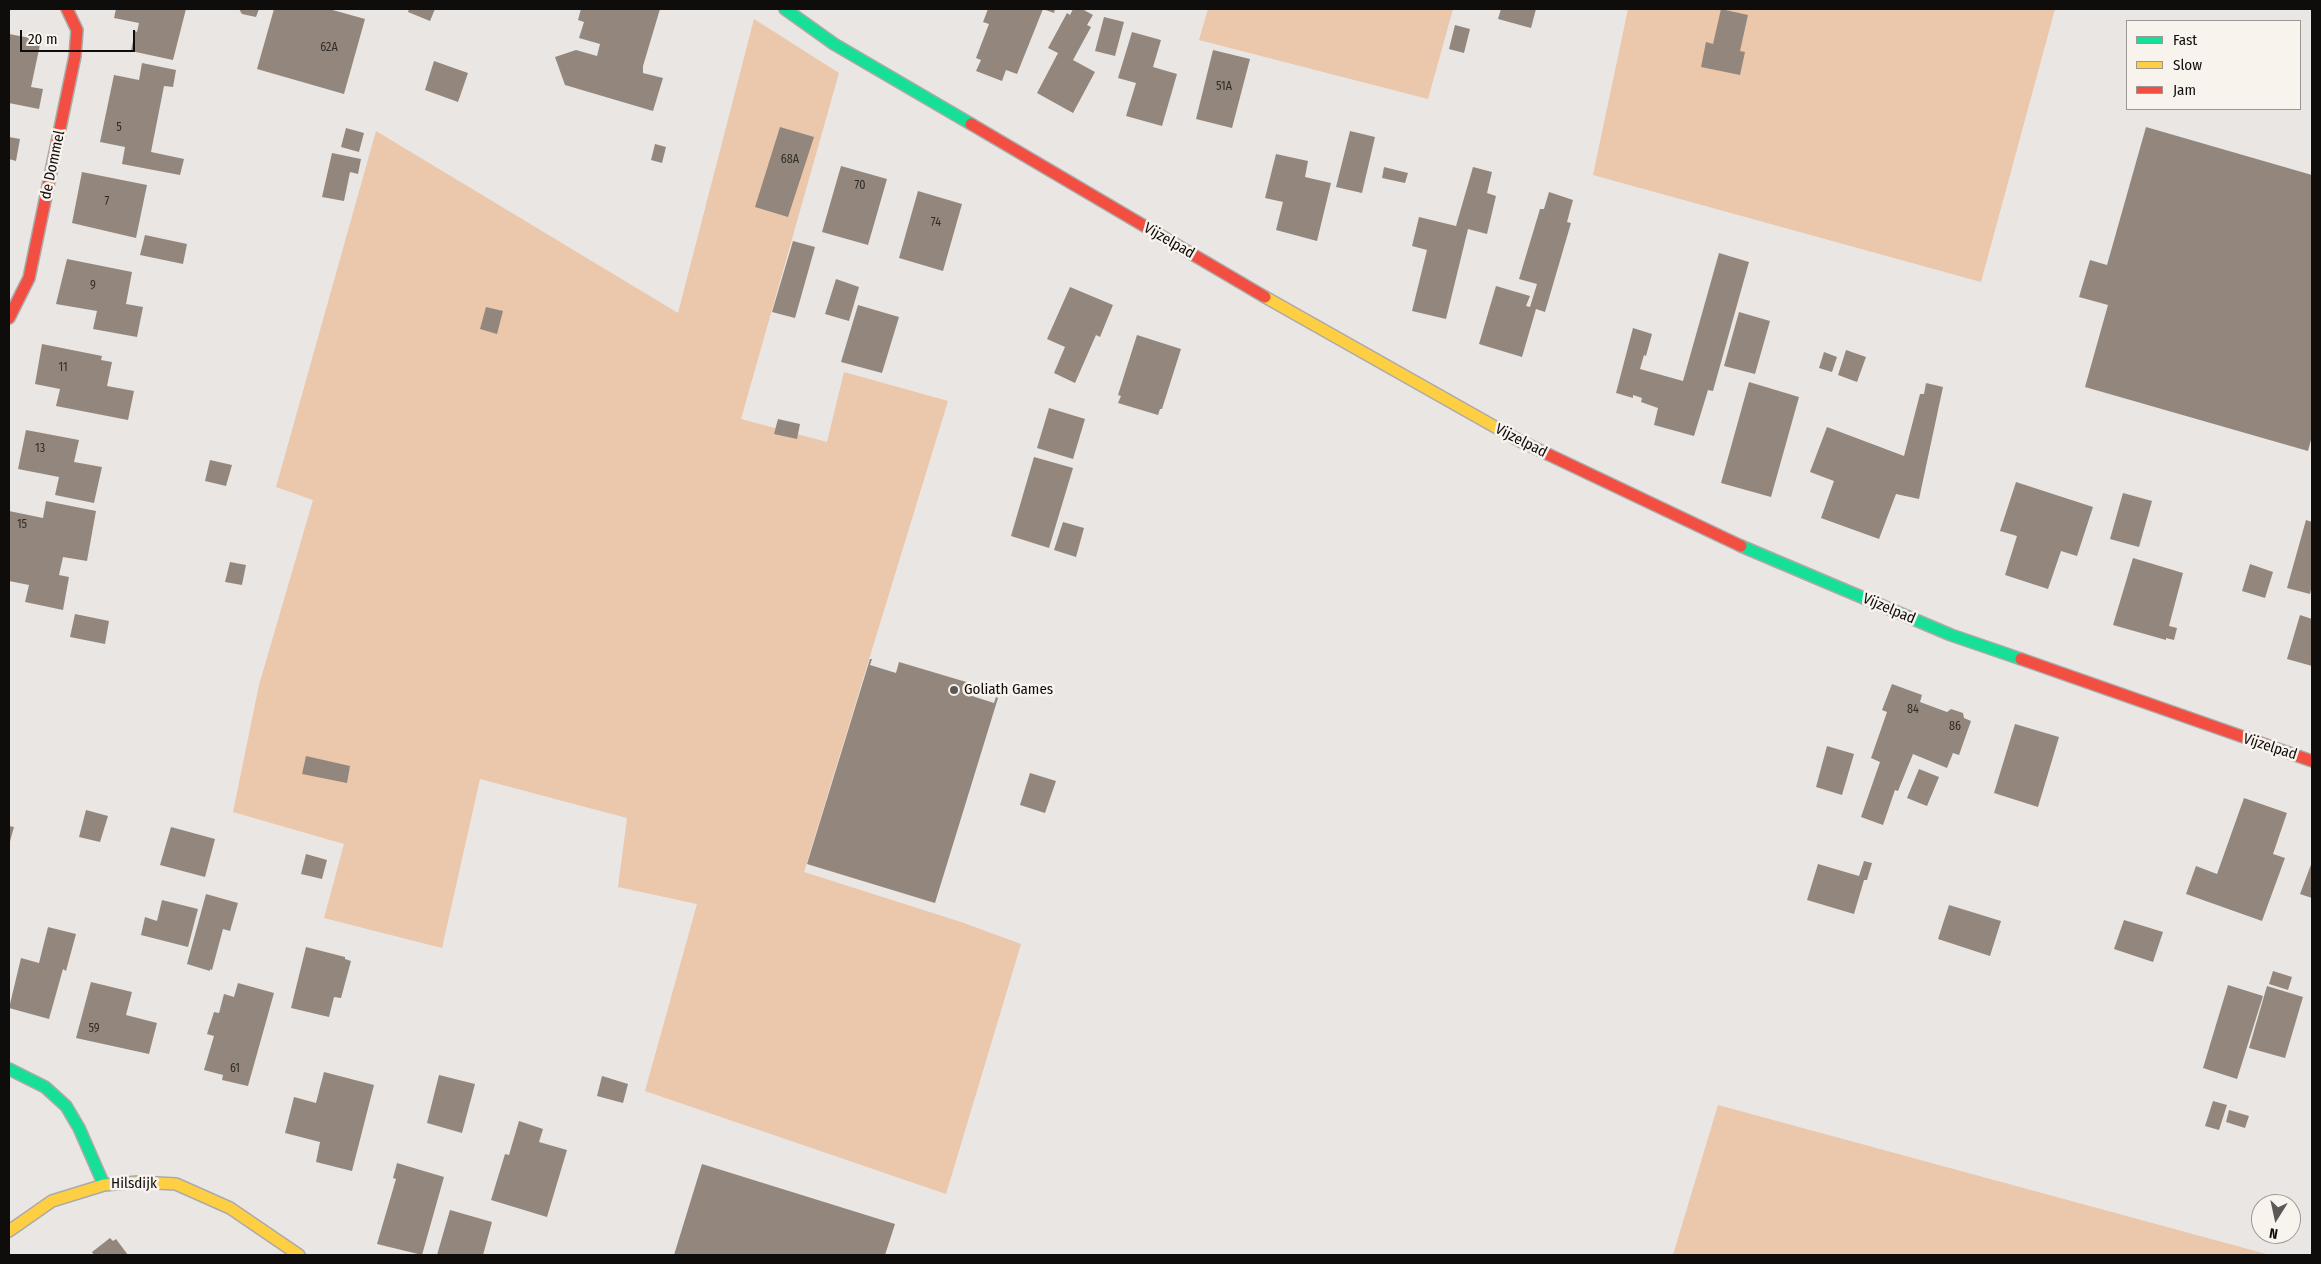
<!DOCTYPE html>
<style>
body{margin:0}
#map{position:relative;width:2321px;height:1264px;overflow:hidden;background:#e9e6e4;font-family:"Fira Sans Condensed",sans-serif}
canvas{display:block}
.frame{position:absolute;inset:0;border:10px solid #0f0d0c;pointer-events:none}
.legend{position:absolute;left:2126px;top:20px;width:175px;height:90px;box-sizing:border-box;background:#f9f3ee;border:1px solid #9b9794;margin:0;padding:6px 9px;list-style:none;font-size:15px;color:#0f0d0c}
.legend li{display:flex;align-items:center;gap:10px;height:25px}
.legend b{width:25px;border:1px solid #9b9794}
.north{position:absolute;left:2251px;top:1194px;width:50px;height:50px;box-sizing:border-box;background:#f9f3ee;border:1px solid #9b9794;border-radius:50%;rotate:190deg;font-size:14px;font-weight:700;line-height:20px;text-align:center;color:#0f0d0c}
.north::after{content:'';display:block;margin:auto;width:18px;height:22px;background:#5b5958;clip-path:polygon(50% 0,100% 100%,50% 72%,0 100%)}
.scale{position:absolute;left:20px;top:30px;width:115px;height:22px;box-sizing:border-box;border:2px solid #0f0d0c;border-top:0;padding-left:6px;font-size:15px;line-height:18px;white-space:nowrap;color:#0f0d0c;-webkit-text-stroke:4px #f9f3ee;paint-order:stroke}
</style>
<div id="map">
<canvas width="2321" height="1264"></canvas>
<div class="frame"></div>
<ul class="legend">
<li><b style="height:6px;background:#16e098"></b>Fast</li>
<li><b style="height:6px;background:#ffcf43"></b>Slow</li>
<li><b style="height:6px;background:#f24e42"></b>Jam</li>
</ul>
<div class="north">N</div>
<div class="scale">20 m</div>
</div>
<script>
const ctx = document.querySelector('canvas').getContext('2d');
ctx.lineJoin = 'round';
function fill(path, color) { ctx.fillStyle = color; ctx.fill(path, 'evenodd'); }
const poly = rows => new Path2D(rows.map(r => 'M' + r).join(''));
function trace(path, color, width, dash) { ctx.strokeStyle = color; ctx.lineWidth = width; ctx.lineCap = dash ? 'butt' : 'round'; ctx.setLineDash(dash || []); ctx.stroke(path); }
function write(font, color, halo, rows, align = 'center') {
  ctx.font = font + ' "Fira Sans Condensed",sans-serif'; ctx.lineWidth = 5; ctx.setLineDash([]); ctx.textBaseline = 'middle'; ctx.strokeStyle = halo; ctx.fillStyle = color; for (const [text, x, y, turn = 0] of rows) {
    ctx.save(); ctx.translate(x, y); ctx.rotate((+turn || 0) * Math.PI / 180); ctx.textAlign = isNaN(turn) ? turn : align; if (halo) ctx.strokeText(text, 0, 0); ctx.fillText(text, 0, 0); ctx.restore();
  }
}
fill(poly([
 [1208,9,1453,9,1428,99,1199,40],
 [1628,9,2055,9,1981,282,1593,175],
 [754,19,839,73,741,419,827,442,844,372,948,401,804,872,961,922,1021,944,946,1194,645,1091,697,904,618,887,627,818,480,779,442,948,324,918,344,844,233,812,259,685,313,500,276,487,376,131,678,313],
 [1718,1105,2270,1255,1673,1255]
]), '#ebc7ab');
fill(poly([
 [116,9,186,9,173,60,131,51,135,31,137,32,139,23,114,18],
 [239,9,259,9,256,17,242,14],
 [274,9,329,9,365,19,344,94,257,69],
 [409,9,435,9,430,21,408,12],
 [581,9,660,9,643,66,643,73,663,78,653,111,565,85,555,57,576,50,597,56,600,44,579,38,584,22,578,20],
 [988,9,1055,9,1054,13,1043,9,1017,74,1006,70,1002,81,976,71,981,60,976,58,989,24,983,22],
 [1073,9,1082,9,1093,15,1087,25,1091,27,1073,60,1095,72,1073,113,1037,93,1058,53,1048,48,1067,13,1070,15],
 [1501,9,1536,9,1531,28,1498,19],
 [1721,9,1748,15,1740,51,1745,52,1740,75,1701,67,1706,42,1713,44],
 [1104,17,1124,22,1115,56,1095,51],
 [1455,25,1470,29,1464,53,1449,49],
 [1132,32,1161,40,1153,67,1177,74,1162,126,1126,116,1136,83,1118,78],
 [9,34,41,40,31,87,43,89,39,109,9,103],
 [1213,50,1250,59,1232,128,1196,119],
 [434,61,468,73,458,102,425,90],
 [142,63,176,70,173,87,164,86,151,152,184,159,180,175,122,164,125,147,100,142,114,75,139,80],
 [780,127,814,137,788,217,755,207],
 [2146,127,2312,175,2312,436,2308,451,2085,387,2108,305,2079,297,2090,260,2107,265],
 [346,128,364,133,359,152,341,147],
 [1350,131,1375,137,1362,193,1336,187],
 [9,137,20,139,16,161,9,159],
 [655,144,666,147,662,163,651,160],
 [332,153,361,159,358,174,350,172,344,201,322,197],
 [1276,154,1308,161,1305,177,1331,183,1317,241,1276,230,1283,202,1265,198],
 [841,166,887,179,868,245,822,232],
 [1384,167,1408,173,1405,183,1382,178],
 [1473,167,1492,172,1487,193,1496,196,1487,234,1468,229,1446,319,1412,311,1427,250,1412,246,1419,217,1456,226],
 [82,172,147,185,136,238,72,223],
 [918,191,962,204,943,271,899,258],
 [1549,192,1573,200,1567,222,1571,223,1545,312,1536,309,1522,357,1479,344,1496,286,1530,296,1526,306,1530,307,1537,284,1519,279,1540,209,1544,209],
 [145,235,187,244,183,264,140,255],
 [793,241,815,247,795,318,772,312],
 [1719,253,1749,262,1713,391,1708,390,1694,436,1654,425,1658,408,1641,402,1642,398,1633,395,1633,398,1616,393,1633,328,1652,334,1646,356,1644,355,1640,369,1683,381],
 [67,259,132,272,126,304,143,307,137,337,93,329,97,311,56,304],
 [836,279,859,287,849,321,825,314],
 [1070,287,1113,305,1100,337,1096,335,1075,383,1054,373,1065,347,1047,339],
 [858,305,899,317,882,373,841,362],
 [486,307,503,311,497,334,480,329],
 [1739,312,1770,321,1755,374,1724,366],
 [1137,335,1181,349,1162,409,1160,409,1158,415,1118,403,1121,396,1118,395],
 [42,344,102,356,101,360,112,362,107,386,134,391,128,420,56,406,60,389,35,384],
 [1846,350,1866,357,1857,382,1838,375],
 [1824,352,1837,357,1832,372,1819,368],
 [1749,382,1799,397,1771,497,1721,483],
 [1926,383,1943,387,1919,499,1896,494,1879,539,1821,518,1834,481,1810,472,1827,427,1904,456,1920,394,1924,394],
 [1049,408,1085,419,1073,459,1037,448],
 [778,419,800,424,797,439,774,434],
 [26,430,79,440,74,462,102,467,94,503,55,495,59,477,18,469],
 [1034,457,1073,468,1049,548,1011,536],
 [210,460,232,465,226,486,205,481],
 [2016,482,2093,507,2077,556,2061,551,2048,589,2005,575,2017,536,2000,531],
 [2123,493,2152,501,2139,547,2110,539],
 [46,501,96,511,87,561,63,557,59,575,69,577,63,610,25,602,29,585,9,581,9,511,43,518],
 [2306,520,2312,522,2312,585,2310,594,2287,588],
 [1063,522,1084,528,1076,557,1054,550],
 [2133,558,2183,573,2169,626,2177,628,2174,640,2166,638,2166,640,2113,625],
 [230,562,246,565,242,585,225,582],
 [2250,564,2273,572,2265,598,2242,591],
 [75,614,109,621,105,644,70,637],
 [2300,615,2312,619,2312,666,2287,659],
 [870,659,872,659,870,665,896,673,899,662,973,684,969,695,994,703,996,697,998,698,935,903,807,864],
 [1892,684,1922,695,1920,702,1947,712,1951,709,1963,713,1964,718,1971,721,1959,755,1953,753,1947,768,1913,754,1898,791,1895,790,1883,825,1861,817,1880,762,1871,758,1887,712,1882,710],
 [2015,724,2059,737,2038,807,1994,793],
 [1827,746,1854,754,1842,795,1816,787],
 [306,756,350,766,347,783,302,774],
 [1919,769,1939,777,1927,806,1907,798],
 [1030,773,1056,781,1045,813,1020,805],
 [2244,798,2287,813,2273,854,2285,858,2262,921,2186,894,2196,866,2217,874],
 [86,810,108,816,100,842,79,837],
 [9,826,14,827,9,845],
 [171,827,215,839,205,877,160,865],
 [306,854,327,860,322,879,301,874],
 [1864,861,1872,863,1867,880,1864,880,1854,914,1807,900,1818,864,1859,876],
 [2312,862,2312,898,2300,894],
 [206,894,238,903,230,931,223,929,212,970,210,969,210,971,187,964],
 [162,900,198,909,188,947,141,935,145,917,157,921],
 [1949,905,2001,921,1990,956,1938,939],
 [2124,920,2163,932,2153,962,2114,949],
 [48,927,76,934,66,971,63,969,49,1019,9,1008,21,958,39,963],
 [306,947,345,957,345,959,351,961,341,998,334,997,329,1017,291,1008],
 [2273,971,2292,977,2288,990,2269,984],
 [91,982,132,992,126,1015,157,1023,149,1054,76,1038],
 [238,983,274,993,248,1086,222,1080,223,1075,204,1070,214,1036,207,1034,214,1012,219,1013,224,994,234,997],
 [2228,985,2263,996,2237,1079,2203,1068],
 [2267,986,2303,997,2285,1058,2249,1048],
 [324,1072,374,1085,352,1171,316,1162,320,1142,285,1133,294,1097,316,1103],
 [439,1075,475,1084,462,1133,427,1123],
 [602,1076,628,1084,623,1103,597,1096],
 [2213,1101,2227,1105,2219,1130,2205,1126],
 [2229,1110,2249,1116,2245,1128,2226,1122],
 [519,1121,543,1129,539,1142,567,1150,547,1217,491,1200,505,1154,509,1155],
 [397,1163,444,1177,422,1255,377,1244,396,1179,393,1178],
 [702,1164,895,1224,885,1255,674,1255],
 [450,1210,492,1222,483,1255,437,1255],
 [110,1238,113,1241,116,1239,128,1255,94,1255,92,1252]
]), '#93877d');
const fast = poly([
 [785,9,834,44,971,124],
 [1741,546,1951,635,2021,659],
 [9,1069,45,1087,66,1106,79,1128,104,1185]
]);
const slow = poly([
 [1265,297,1520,441],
 [9,1231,52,1201,104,1185,138,1182,176,1184,230,1208,299,1255]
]);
const jam = poly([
 [971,124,1265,297],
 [9,318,29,278,75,56,77,30,67,9],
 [1520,441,1741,546],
 [2021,659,2312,761]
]);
trace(fast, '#acaaa8', 14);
trace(slow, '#acaaa8', 14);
trace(jam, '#acaaa8', 14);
trace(fast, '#16e098', 11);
trace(slow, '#ffcf43', 11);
trace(jam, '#f24e42', 11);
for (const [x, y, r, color] of [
 [954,690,5,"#5b5958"]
]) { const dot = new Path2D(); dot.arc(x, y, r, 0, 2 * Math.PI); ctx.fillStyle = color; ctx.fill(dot); trace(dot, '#f9f3ee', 2); }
write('12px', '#302c28', null, [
 ["62A",329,48],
 ["51A",1224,87],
 ["5",119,128],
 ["68A",790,160],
 ["70",860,186],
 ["7",107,202],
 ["74",936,223],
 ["9",93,286],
 ["11",63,368],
 ["13",40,449],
 ["15",22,525],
 ["84",1913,710],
 ["86",1955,727],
 ["59",94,1029],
 ["61",235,1069]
]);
write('15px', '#0f0d0c', '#f9f3ee', [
 ["de Dommel",53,165,-78],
 ["Vijzelpad",1169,241,30],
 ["Vijzelpad",1521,441,27],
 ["Vijzelpad",1889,609,23],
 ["Vijzelpad",2270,747,18],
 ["Hilsdijk",134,1184]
]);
write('15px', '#0f0d0c', '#f9f3ee', [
 ["Goliath Games",964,690]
], 'left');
</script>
